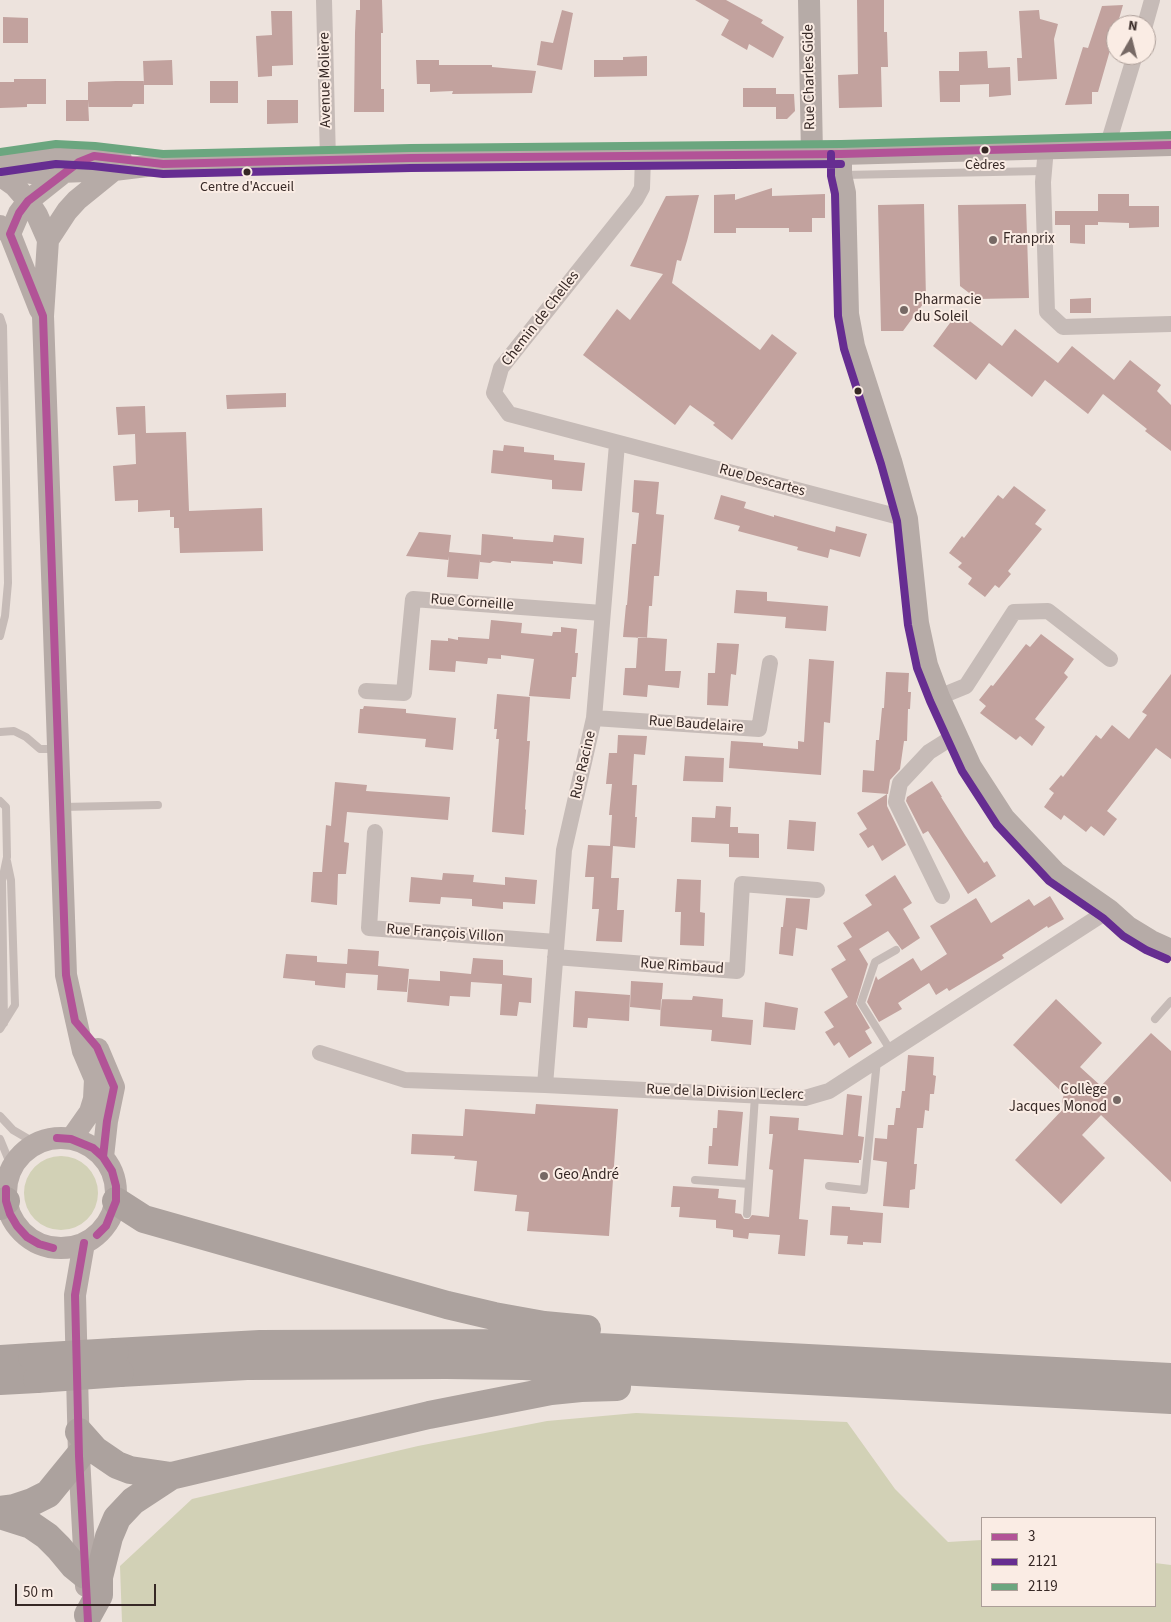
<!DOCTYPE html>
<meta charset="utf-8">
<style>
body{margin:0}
#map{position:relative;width:1171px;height:1622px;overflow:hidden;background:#ede3dd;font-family:"Source Sans 3",sans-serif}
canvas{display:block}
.legend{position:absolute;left:981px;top:1517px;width:175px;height:90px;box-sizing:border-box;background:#faece4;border:1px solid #ac9e98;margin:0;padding:6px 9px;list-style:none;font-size:15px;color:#362825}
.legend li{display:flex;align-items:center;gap:10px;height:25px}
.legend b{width:25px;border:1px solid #ac9e98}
.north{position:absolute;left:1106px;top:15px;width:50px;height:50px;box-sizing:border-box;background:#faece4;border:1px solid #ac9e98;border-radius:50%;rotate:8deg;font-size:14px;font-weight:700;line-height:20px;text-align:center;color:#362825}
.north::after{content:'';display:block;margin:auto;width:18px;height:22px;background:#766965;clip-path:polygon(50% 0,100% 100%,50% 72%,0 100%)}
.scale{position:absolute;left:15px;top:1584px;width:141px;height:22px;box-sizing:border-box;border:2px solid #362825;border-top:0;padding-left:6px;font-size:15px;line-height:18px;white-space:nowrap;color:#362825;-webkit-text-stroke:4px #faece4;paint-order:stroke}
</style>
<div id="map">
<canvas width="1171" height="1622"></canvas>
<ul class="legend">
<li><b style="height:6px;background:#b25397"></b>3</li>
<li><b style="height:6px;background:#662d91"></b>2121</li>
<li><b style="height:6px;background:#6ba67f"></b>2119</li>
</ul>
<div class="north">N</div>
<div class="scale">50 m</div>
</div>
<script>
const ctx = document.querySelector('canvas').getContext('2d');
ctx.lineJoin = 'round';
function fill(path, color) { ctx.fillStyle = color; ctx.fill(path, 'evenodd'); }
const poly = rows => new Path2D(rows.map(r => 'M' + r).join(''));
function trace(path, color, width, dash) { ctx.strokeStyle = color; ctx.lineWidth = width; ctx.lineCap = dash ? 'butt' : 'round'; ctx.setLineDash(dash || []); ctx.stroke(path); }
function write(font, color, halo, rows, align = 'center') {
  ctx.font = font + ' "Source Sans 3",sans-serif'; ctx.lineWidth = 4; ctx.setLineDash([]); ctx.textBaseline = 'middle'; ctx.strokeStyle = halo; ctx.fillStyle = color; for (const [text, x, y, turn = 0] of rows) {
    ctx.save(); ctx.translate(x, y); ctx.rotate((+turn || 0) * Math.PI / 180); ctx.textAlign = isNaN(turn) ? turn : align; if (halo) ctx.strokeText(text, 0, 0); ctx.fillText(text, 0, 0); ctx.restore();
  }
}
fill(poly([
 '24 1193a37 37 0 1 1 74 0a37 37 0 1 1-74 0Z',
 [636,1413,847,1422,895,1489,948,1542,982,1540,982,1606,1155,1606,1155,1563,1171,1565,1171,1622,122,1622,120,1566,192,1499,418,1446,547,1421]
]), '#d2d1b6');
fill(poly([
 [360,0,382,0,383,33,381,33,381,89,384,89,384,112,354,112,355,33,356,10,360,10],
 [695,0,726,0,763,20,761,23,784,37,773,58,749,44,747,50,721,35,729,20],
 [857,0,884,0,884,32,887,32,888,67,881,67,882,107,839,108,838,75,858,74],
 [1123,5,1098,92,1092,92,1092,104,1065,105,1083,47,1088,48,1102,6],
 [562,10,573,13,562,70,537,65,541,41,553,43],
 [1039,10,1040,19,1058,24,1054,39,1057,79,1018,81,1017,58,1022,58,1019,11],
 [271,11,292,11,293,65,272,66,272,76,258,77,256,36,272,35],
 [3,17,28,18,28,43,3,43],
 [987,51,988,68,1010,67,1011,95,989,97,989,84,960,85,960,102,940,102,939,71,959,71,959,52],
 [647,56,647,76,594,77,594,60,623,60,623,57],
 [172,60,173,85,144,85,143,61],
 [416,60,439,60,439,65,492,65,492,67,536,71,532,93,452,94,453,91,430,92,430,84,417,84],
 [14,79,46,79,46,104,27,104,27,107,0,108,0,82,14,82],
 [116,81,144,81,144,104,133,104,132,107,88,107,88,82],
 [210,81,238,81,238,103,210,103],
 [743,88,776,88,776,97,776,94,794,94,795,111,787,119,776,119,776,107,743,107],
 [66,100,88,100,89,121,66,121],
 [267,100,298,100,298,123,267,124],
 [772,188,772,196,825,194,825,218,812,218,812,232,789,232,789,228,736,228,736,233,714,233,714,195,735,194,735,200],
 [1098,194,1129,194,1129,206,1159,206,1159,227,1129,228,1129,223,1098,222],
 [699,195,687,241,681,261,677,260,672,283,760,350,772,334,797,353,732,440,713,425,715,423,690,405,675,425,583,355,617,309,630,320,663,274,630,266,666,196],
 [924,204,926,300,903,331,881,331,878,205],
 [1026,204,1029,298,977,299,960,286,958,205],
 [1055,211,1098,211,1098,225,1085,225,1085,244,1070,243,1070,225,1055,225],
 [1091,298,1091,313,1070,313,1070,299],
 [958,312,1002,346,1015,329,1058,363,1072,346,1114,380,1130,360,1161,385,1157,391,1171,405,1171,451,1145,431,1147,429,1103,394,1088,414,1045,380,1032,397,989,363,976,380,933,346],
 [286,393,286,407,227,409,226,395],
 [145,406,146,433,186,432,189,511,262,508,263,551,180,553,179,528,174,528,174,517,170,517,170,510,138,512,138,500,115,501,113,466,136,464,135,434,118,435,116,407],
 [504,445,524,447,524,452,554,455,554,460,585,463,582,491,552,489,552,480,491,473,493,450,503,451],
 [634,480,659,482,656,514,664,515,659,576,654,576,652,606,649,606,647,638,623,637,626,605,627,605,632,544,636,544,639,513,632,512],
 [1014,486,1046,510,1035,524,1042,529,1008,571,1011,574,999,588,995,585,985,597,968,584,972,578,958,567,962,563,949,553,962,536,964,538,998,495,1003,499],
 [721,495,746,502,744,508,774,517,774,515,835,532,836,526,867,534,860,557,830,549,828,558,797,550,798,547,738,531,740,526,714,519],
 [419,532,451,535,449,552,481,555,482,534,513,537,513,539,553,542,554,535,584,538,582,564,553,561,553,564,511,561,511,563,493,561,490,563,480,562,480,559,478,579,447,577,449,556,449,560,406,556],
 [736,590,767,592,767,601,828,606,826,631,785,628,786,617,734,613],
 [491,620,522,623,521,633,552,636,553,632,561,632,561,627,577,629,575,653,578,653,576,677,572,677,570,699,529,696,534,659,501,655,501,659,488,658,487,664,456,661,455,672,429,670,431,640,448,641,448,638,458,640,458,637,489,639],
 [1041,634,1074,659,1064,673,1068,677,1035,719,1045,727,1032,746,1020,736,1016,740,980,713,986,706,979,700,991,685,993,686,1026,644,1030,647],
 [638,637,667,639,665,671,681,671,679,688,648,685,647,697,623,695,625,668,636,668],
 [717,643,739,644,736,675,731,674,728,706,707,705,708,673,715,673],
 [809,659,834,661,830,723,824,722,821,775,729,768,731,741,763,743,763,746,798,749,798,741,804,742],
 [886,672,909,673,908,692,911,692,910,709,908,709,907,741,904,741,900,769,890,780,888,794,862,792,863,770,874,771,876,740,879,740,882,708,884,708],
 [1171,674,1171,759,1156,748,1107,811,1117,819,1104,836,1091,826,1086,832,1064,815,1061,820,1044,807,1054,793,1049,789,1061,775,1063,777,1096,735,1101,739,1112,725,1129,739,1147,715,1142,712],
 [497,694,530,697,527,741,530,741,525,809,526,810,524,835,492,832,499,739,496,739,497,729,494,729],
 [364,706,406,709,406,713,456,718,453,750,425,747,426,739,358,733,360,709,363,709],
 [618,735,647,736,645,755,634,754,632,785,637,785,635,817,637,817,635,848,613,846,611,878,619,878,617,910,624,910,622,942,596,941,599,909,592,909,594,877,585,877,588,845,610,846,612,815,609,815,612,784,606,784,609,753,617,753],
 [685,756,724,758,723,782,683,781],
 [932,781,942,797,941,797,965,835,984,863,987,861,996,876,968,894,928,831,923,834,906,801,907,797],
 [335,782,367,785,366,791,450,797,448,820,347,812,344,842,349,843,346,874,338,874,337,905,311,902,313,872,322,872,326,825,331,826],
 [887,794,887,806,906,845,882,861,873,845,868,848,859,834,867,829,857,813],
 [716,806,731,807,730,827,738,827,738,833,759,834,759,858,729,857,729,844,691,842,692,817,715,818],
 [789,820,816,822,814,851,787,849],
 [443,873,474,875,473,882,505,885,505,877,537,880,535,904,503,902,503,909,472,906,472,899,441,897,440,904,409,902,411,877,442,880],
 [895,875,912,903,903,909,920,938,902,950,888,931,859,949,868,964,856,1004,870,1028,865,1031,872,1043,849,1058,839,1042,834,1046,825,1032,834,1027,824,1012,848,997,831,969,846,960,837,946,852,937,843,923,872,905,865,895],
 [677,879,701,880,700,912,705,913,704,946,680,945,681,912,675,912],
 [1050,896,1064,919,1048,928,1047,926,1002,955,1004,958,949,991,947,988,936,995,929,983,898,1003,902,1009,879,1022,867,1002,876,976,878,980,913,958,921,971,947,954,930,926,976,898,991,923,1029,899,1034,906],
 [786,898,810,899,807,930,796,928,793,956,779,954,781,927,783,927],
 [348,949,379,951,378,966,409,969,407,992,377,990,378,975,346,973,345,988,315,985,315,981,283,978,286,954,317,956,317,962,347,964],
 [473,958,503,960,503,975,532,978,531,1003,519,1002,517,1016,500,1015,502,984,471,982,470,997,450,996,449,1006,407,1002,409,979,440,981,440,971,471,974],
 [631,981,663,983,661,1010,630,1007],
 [575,991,630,995,629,1021,588,1018,587,1028,573,1027],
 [693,996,723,999,722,1017,753,1020,751,1045,711,1041,712,1030,660,1026,661,999,692,1000],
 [1056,999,1102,1043,1080,1067,1101,1086,1151,1033,1171,1051,1171,1182,1101,1115,1082,1135,1105,1158,1061,1204,1015,1160,1064,1108,1062,1101,1064,1094,1013,1045],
 [765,1002,798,1008,795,1030,763,1027],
 [908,1055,934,1057,933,1075,936,1076,934,1094,930,1094,929,1111,925,1110,923,1128,917,1128,914,1164,917,1164,915,1189,910,1190,909,1208,883,1206,887,1162,873,1160,875,1138,887,1139,888,1125,894,1125,896,1108,900,1108,902,1091,905,1091],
 [847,1094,862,1096,858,1136,864,1137,861,1160,859,1160,859,1163,804,1159,799,1219,808,1220,805,1256,778,1254,780,1235,749,1233,748,1239,733,1237,733,1230,716,1228,716,1220,679,1217,680,1207,671,1207,673,1186,719,1189,718,1198,736,1200,735,1213,741,1214,744,1219,749,1219,752,1215,769,1217,773,1170,769,1169,773,1134,769,1134,770,1116,799,1118,798,1130,843,1135],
 [536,1104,618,1109,609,1236,527,1231,529,1212,515,1211,517,1195,474,1191,477,1161,454,1159,455,1156,411,1154,412,1134,463,1136,465,1109,535,1114],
 [718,1110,743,1112,738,1166,708,1164,709,1146,712,1146,713,1128,717,1128],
 [832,1206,850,1207,850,1210,883,1213,881,1243,863,1242,863,1245,847,1244,848,1236,830,1235]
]), '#c2a29e');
trace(poly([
 [843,175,1043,171],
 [0,317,3,326,8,583,5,616,0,636],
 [0,732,14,731,26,737,40,749,55,749],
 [0,801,6,807,7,857,2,881,4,1023],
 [62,807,158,805],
 [1155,1019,1171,1001],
 [0,1029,15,1005,11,880,7,861],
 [891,1051,861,1003,875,962,896,950],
 [0,1116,13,1130,37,1144],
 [0,1139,12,1168],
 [695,1180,749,1184],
 [829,1186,864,1190,877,1060],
 [747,1214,755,1096]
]), '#c6bbb7', 8);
trace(poly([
 [324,0,328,160],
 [1145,25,1152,0],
 [1107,147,1135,55],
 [1046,148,1043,182,1047,312,1063,327,1171,324],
 [643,157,642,188,636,199,501,368,494,393,509,414,907,519],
 [366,691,404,693,413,599,602,613],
 [939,697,966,686,1014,612,1048,611,1110,659],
 [594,718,759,729,770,663],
 [375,832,369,928,556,942],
 [942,896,896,802,900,783,929,752,956,735],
 [555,957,737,971,742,884,817,890],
 [320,1053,405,1080,545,1085,805,1098,829,1091,1109,910],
 [545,1085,564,850,594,718,617,444]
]), '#c6bbb7', 16);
trace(poly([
 [809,0,812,154],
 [841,154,841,175,845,193,848,314,854,346,891,461,907,519,918,623,927,665,939,697,971,767,1004,818,1056,873,1109,910,1128,927,1151,941,1171,950],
 [0,162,56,154,121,159],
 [0,168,31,173,114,170,163,164,328,160,841,154,1171,145],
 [0,175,15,186,28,201,37,215,48,240,43,316,66,975,83,1051,95,1079,94,1099,90,1112,71,1139],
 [0,226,10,234,40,310],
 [10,234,19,213,28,201,67,170],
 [48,240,67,211,77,200,114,170],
 [98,1049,114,1087,107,1121,103,1157],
 '6 1193a55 55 0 1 1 110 0a55 55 0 1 1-110 0Z',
 [84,1243,75,1295,79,1456,86,1586]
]), '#b6aba7', 22);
trace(poly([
 [116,1201,144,1219,447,1305,494,1316,544,1325,587,1329],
 [0,1206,6,1201],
 [115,1352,260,1344,522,1343,1171,1377],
 [0,1359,32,1357],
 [120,1373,247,1366,446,1365,523,1366,1171,1400],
 [0,1381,37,1379],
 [79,1432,95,1450,117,1465,130,1470,171,1476],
 [0,1510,14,1508,32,1502,48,1494,79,1456],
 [0,1515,31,1525,47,1536,59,1548,74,1566,85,1575],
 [88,1615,99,1595,99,1577,109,1537,117,1518,133,1501,171,1476,429,1415,551,1391,581,1388,617,1387]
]), '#aca29e', 28);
trace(poly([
 [32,1357,115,1352],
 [37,1379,120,1373]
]), '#aca29e', 28);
trace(poly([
 [57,1138,71,1139,93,1148,103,1157,112,1171,116,1186,116,1201,106,1226,97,1235],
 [103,1157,107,1121,114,1087,97,1047,75,1021,66,975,43,316,10,234,19,213,28,201,79,162,94,156,163,164,411,158,841,154,1171,145],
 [6,1189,6,1201,10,1214,17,1226,27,1237,39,1244,53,1248],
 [84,1243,75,1295,79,1456,88,1622]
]), '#b25397', 8);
trace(poly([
 [831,154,831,176,835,194,838,316,844,349,881,464,897,521,908,625,917,668,930,701,962,771,997,825,1049,881,1103,918,1123,936,1146,950,1167,959],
 [1,172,56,164,93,166,163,174,411,168,841,164]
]), '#662d91', 8);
trace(poly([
 [0,152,56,144,95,146,163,154,411,148,841,144,1171,135]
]), '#6ba67f', 8);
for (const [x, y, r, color] of [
 [985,150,4.5,"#362825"],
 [247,172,4.5,"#362825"],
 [993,240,5,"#766965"],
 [904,310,5,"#766965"],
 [858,391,4.5,"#362825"],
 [1117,1100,5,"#766965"],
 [544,1176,5,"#766965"]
]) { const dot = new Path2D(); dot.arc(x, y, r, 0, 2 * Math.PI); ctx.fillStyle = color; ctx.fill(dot); trace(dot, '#faece4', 2); }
write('14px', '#362825', '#faece4', [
 ["Cèdres",985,166],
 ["Centre d'Accueil",247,188]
]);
write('15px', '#362825', '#faece4', [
 ["Rue Charles Gide",810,77,-91],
 ["Avenue Molière",326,80,-91],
 ["Chemin de Chelles",541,319,-52],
 ["Rue Descartes",762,481,15],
 ["Rue Corneille",472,603,4],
 ["Rue Baudelaire",696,725,4],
 ["Rue Racine",584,765,-77],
 ["Rue François Villon",445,934,4],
 ["Rue Rimbaud",682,967,4],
 ["Rue de la Division Leclerc",725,1093,2]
]);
write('15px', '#362825', '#faece4', [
 ["Franprix",1003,240],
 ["Pharmacie",914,301],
 ["du Soleil",914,318],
 ["Collège",1107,1091,"right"],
 ["Jacques Monod",1107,1108,"right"],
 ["Geo André",554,1176]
], 'left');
</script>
